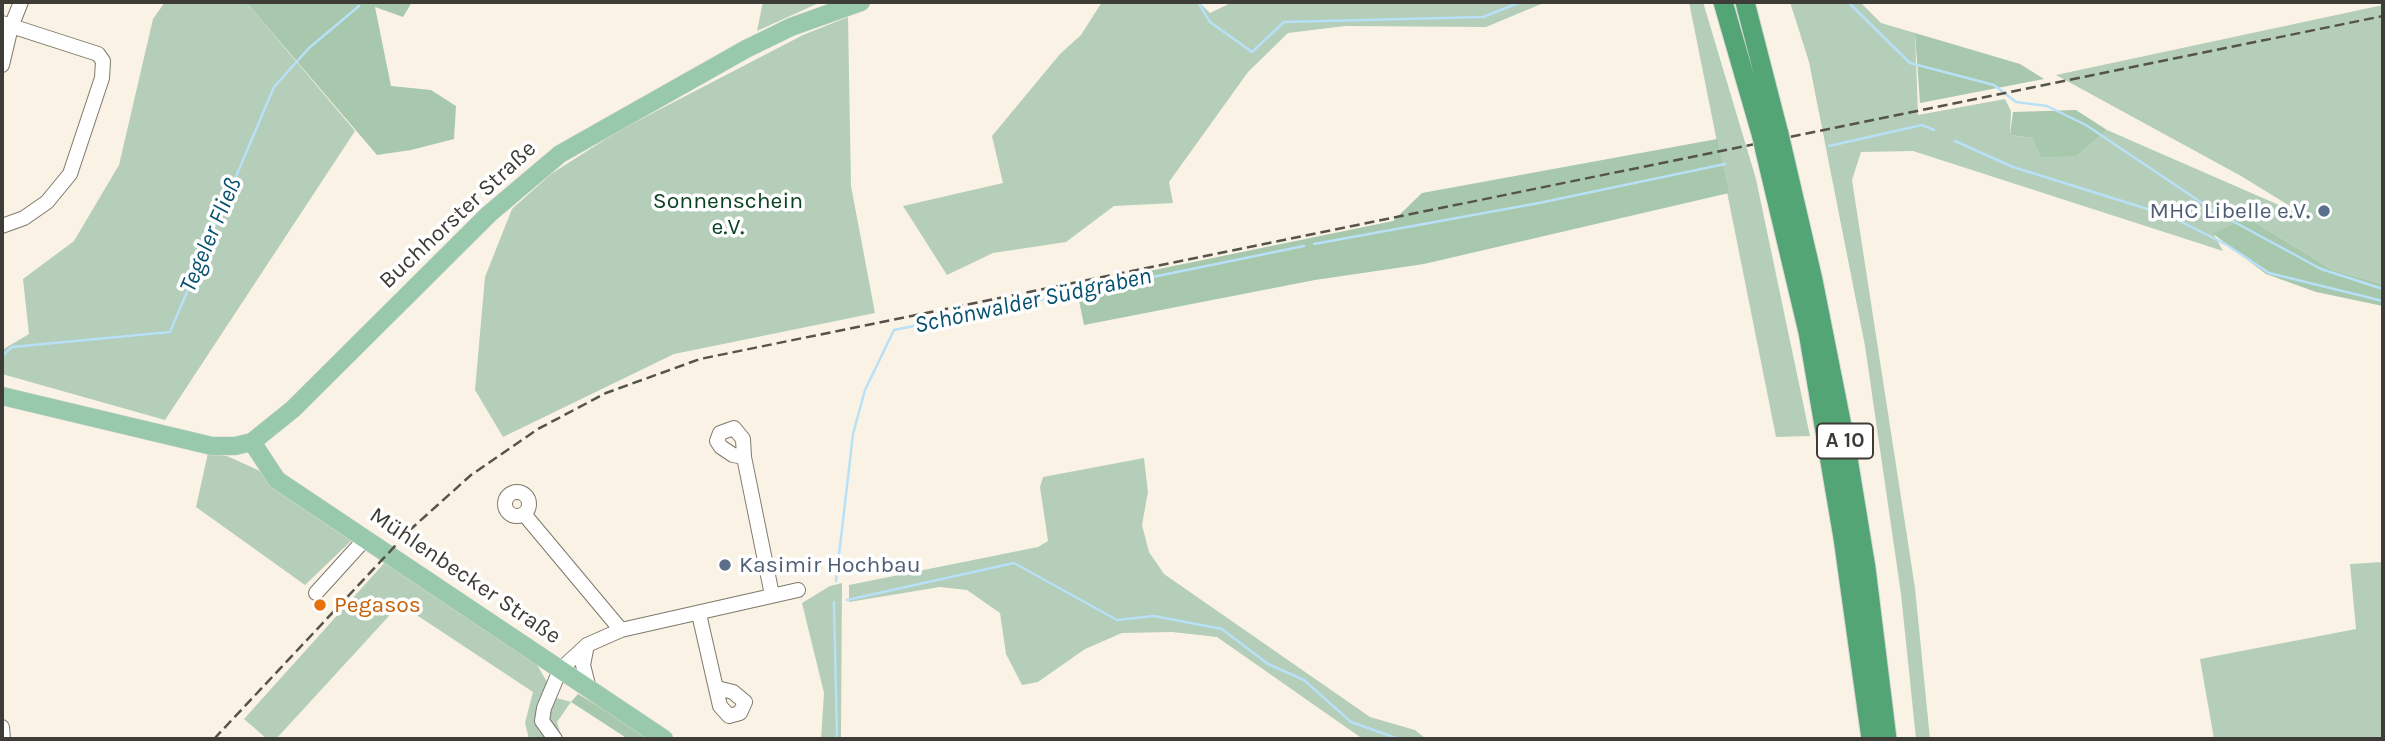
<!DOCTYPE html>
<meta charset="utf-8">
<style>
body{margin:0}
#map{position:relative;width:2385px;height:741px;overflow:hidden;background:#faf3e5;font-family:Karla,sans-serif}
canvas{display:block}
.frame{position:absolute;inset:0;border:4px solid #3e3c36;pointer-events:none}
</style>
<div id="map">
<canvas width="2385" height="741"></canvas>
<div class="frame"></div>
</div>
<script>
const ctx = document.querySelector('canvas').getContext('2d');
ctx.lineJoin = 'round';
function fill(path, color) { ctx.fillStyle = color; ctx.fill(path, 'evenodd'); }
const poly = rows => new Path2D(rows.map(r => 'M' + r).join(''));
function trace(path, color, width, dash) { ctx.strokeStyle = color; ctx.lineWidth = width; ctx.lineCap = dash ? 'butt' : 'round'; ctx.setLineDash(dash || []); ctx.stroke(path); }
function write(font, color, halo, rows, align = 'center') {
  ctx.font = font + ' Karla,sans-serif'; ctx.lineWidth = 7; ctx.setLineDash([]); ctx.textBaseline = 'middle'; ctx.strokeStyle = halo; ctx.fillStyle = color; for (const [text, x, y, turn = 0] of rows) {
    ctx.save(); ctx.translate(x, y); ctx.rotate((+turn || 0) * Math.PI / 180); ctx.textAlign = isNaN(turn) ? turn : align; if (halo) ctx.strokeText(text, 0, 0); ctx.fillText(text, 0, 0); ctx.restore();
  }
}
fill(poly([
 [165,2,246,2,355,131,165,420,2,374,2,350,29,334,23,279,74,241,119,165,153,19],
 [763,2,821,2,757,31],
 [1102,2,1199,2,1210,13,1233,2,1546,2,1486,27,1345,26,1288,33,1248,72,1169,182,1173,203,1114,206,1066,242,993,253,947,275,903,206,1003,183,992,136,1060,54,1081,35],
 [1689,2,1703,2,1756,179,1810,436,1776,437],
 [1790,2,1860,2,1881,23,1915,33,1918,115,2005,99,2011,111,2010,135,2033,138,2077,156,2107,130,2311,219,2241,176,2056,75,2383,5,2383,284,2333,270,2248,218,2213,233,2223,251,1913,151,1861,152,1852,180,1915,588,1930,739,1916,739,1901,594,1865,346,1809,62],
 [848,17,851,186,875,313,674,354,503,437,475,390,485,277,512,209,551,174,620,130,803,35],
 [208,453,227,456,258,470,352,540,305,585,196,507],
 [1144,458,1148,492,1142,525,1149,552,1164,574,1370,717,1415,730,1426,739,1360,737,1217,637,1172,632,1122,633,1085,649,1038,682,1022,685,1006,654,1000,613,967,590,940,587,849,602,849,585,1038,547,1048,541,1040,487,1043,477],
 [386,561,536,663,547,682,542,694,571,702,557,722,562,739,529,739,525,723,533,692,400,604,276,739,267,739,244,719],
 [2383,562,2383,739,2214,739,2200,659,2356,629,2350,564],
 [842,583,841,739,821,739,824,693,802,603,830,586]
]), '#b4ceb9');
fill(poly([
 [246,2,412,2,403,17,375,7,391,86,431,90,456,106,454,139,411,150,377,155],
 [1915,33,2020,64,2044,79,1920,103],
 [2076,110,2107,130,2077,156,2041,157,2033,138,2010,135,2013,112],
 [1717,139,1729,193,1424,264,1315,280,1084,325,1076,286,1393,221,1422,193],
 [2248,218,2333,270,2383,284,2383,306,2316,292,2266,274,2212,233],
 [578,694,654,739,628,739,571,702]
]), '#a7c8ad');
trace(poly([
 [1198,2,1210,22,1252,52,1284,22,1483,17,1521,2],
 [1848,2,1910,63,1994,85,2016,102,2047,106,2086,125,2214,211,2321,269,2383,289],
 [1955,141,2013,167,2170,216,2227,245,2269,273,2383,301],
 [1829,146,1922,125,1934,130],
 [1314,244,1539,203,1725,164],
 [2,356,12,347,170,332,274,87,309,48,359,6],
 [836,581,853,434,865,390,894,330,1304,246],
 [847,600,1014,563,1117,620,1154,616,1222,629,1268,664,1304,680,1351,722,1399,739],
 [834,602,837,739]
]), '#b8e0f6', 2.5);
const minor = poly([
 [2,23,98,54,103,61,102,78,70,174,47,202,24,218,2,226],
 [2,65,11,27,21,2],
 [744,457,733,455,721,447,717,441,720,433,734,428,743,439,744,457,772,595],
 '505 504a12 12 0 1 1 24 0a12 12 0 1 1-24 0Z',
 [524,514,621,630],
 [316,593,365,539],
 [699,614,720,706,729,716,740,713,745,702,733,692,717,688],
 [587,645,583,665,589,689],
 [2,727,3,739],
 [555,739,542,721,544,708,560,670,587,645,621,630,798,590]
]);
const major = poly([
 [2,396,212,446,235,446,252,442,293,409,489,214,560,154,746,49,791,27,861,2],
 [252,442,277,480,664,739]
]);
const highway = poly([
 [1723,2,1762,137],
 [1745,2,1779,134],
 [1782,147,1813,280,1846,446,1866,568,1887,739],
 [1765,151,1808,332,1843,538,1871,739]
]);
trace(minor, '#7f786c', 16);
trace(major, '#d8d8d7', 19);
trace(highway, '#d8d8d7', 21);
trace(minor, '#fff', 14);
trace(major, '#98c9ac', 18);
trace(highway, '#54a575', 19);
trace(poly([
 [214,739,411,529,471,475,538,429,606,393,700,359,2383,16]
]), '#55534c', 2.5, [10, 5]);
const highwayBridge = poly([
 [1779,134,1782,147],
 [1762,137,1765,151]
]);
trace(highwayBridge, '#d8d8d7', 21, []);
trace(highwayBridge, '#54a575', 19);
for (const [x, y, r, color] of [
 [2324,211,7,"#5c6f8a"],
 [725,565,7,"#5c6f8a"],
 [320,605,7,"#e8710a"]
]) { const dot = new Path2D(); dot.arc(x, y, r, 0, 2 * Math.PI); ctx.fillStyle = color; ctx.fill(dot); trace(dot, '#fff', 2.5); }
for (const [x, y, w] of [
 [1845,441,56]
]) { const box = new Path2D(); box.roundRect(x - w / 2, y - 17.5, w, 35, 5); ctx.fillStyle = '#fff'; ctx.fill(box); trace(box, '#3e3c36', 2); }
write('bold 21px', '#3e3c36', null, [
 ["A 10",1845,441]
]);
write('23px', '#0a411f', '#fff', [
 ["Sonnenschein",728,201],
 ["e.V.",728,227]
]);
write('23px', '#4e5e75', '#fff', [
 ["MHC Libelle e.V.",2310,211],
 ["Kasimir Hochbau",739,565,"left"]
], 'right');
write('23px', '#3e3c36', '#fff', [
 ["Buchhorster Straße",458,215,-43],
 ["Mühlenbecker Straße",465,576,34]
]);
write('23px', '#c56008', '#fff', [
 ["Pegasos",334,605]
], 'left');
write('italic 24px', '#05506e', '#fff', [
 ["Tegeler Fließ",211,235,-67],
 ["Schönwalder Südgraben",1033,301,-12]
]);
</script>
